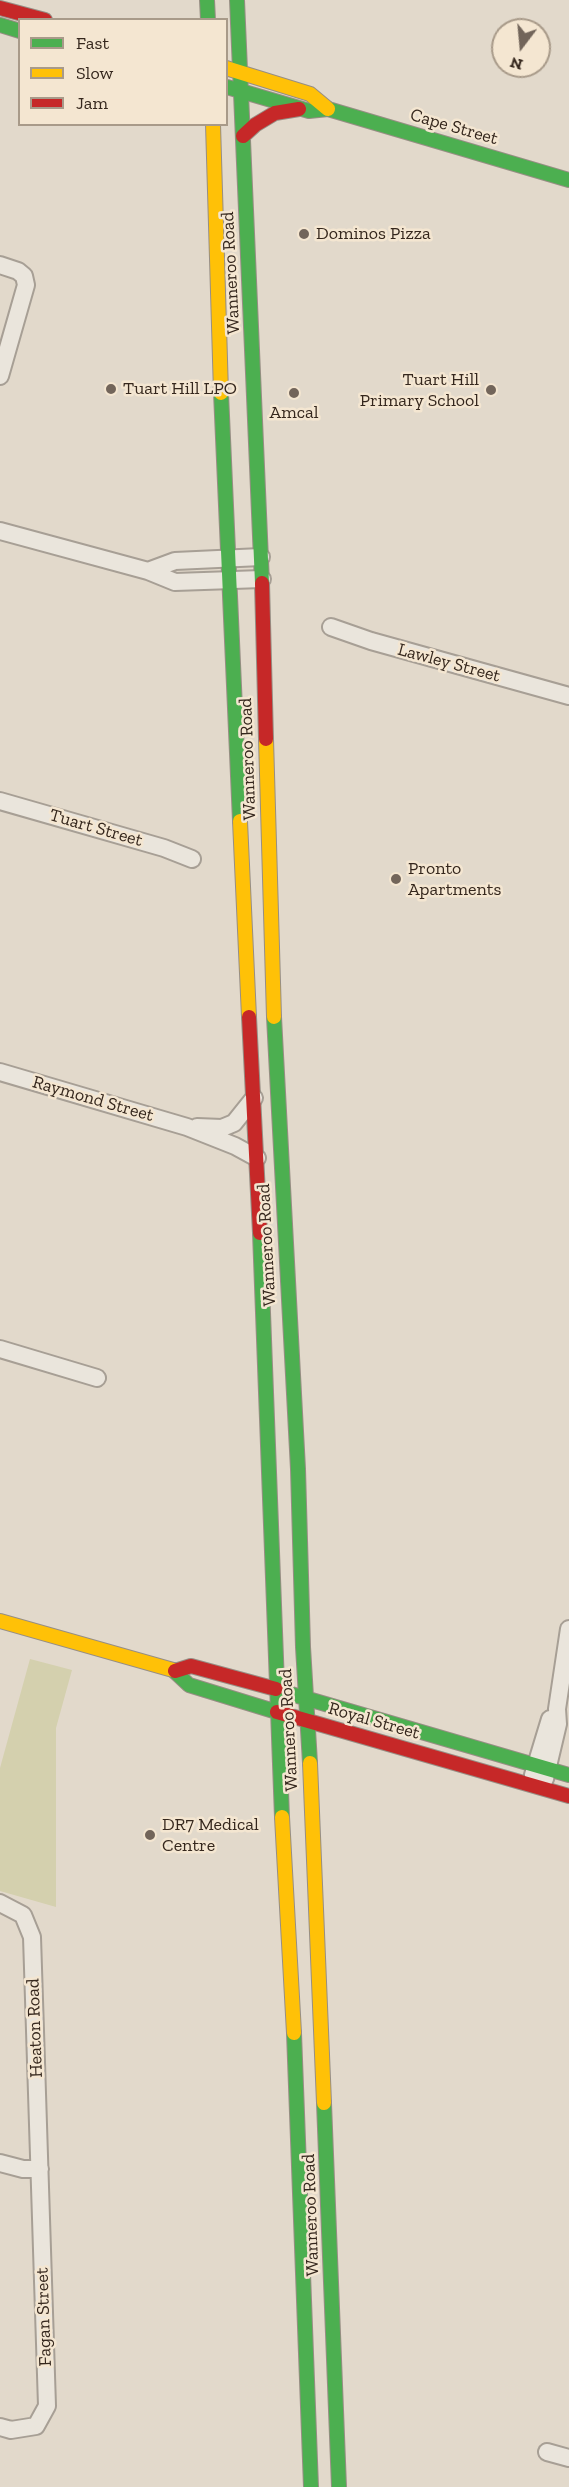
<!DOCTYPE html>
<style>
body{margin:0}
#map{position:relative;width:569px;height:2487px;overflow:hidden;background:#e2d9cb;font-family:"Zilla Slab",serif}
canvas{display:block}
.legend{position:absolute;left:18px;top:18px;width:210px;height:108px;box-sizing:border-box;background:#f4e6d1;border:2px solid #a89a89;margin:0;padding:8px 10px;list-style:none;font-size:18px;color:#35271d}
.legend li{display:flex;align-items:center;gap:12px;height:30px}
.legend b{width:30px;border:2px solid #a89a89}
.north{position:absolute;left:491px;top:18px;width:60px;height:60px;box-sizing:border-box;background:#f4e6d1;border:2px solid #a89a89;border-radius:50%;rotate:196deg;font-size:16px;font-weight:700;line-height:24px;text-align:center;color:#35271d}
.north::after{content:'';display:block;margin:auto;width:21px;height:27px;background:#72655a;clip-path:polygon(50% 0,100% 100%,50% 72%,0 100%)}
</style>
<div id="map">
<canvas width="569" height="2487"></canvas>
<ul class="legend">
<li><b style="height:8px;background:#4caf50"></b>Fast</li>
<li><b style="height:8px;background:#ffc107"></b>Slow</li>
<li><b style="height:8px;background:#c62828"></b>Jam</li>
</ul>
<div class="north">N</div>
</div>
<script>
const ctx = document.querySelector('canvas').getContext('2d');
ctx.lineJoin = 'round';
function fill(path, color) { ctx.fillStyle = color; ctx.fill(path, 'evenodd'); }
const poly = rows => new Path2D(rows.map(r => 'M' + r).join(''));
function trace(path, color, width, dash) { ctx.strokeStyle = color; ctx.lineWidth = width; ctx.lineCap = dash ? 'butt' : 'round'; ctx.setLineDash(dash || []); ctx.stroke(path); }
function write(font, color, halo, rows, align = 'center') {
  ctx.font = font + ' "Zilla Slab",serif'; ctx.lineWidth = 5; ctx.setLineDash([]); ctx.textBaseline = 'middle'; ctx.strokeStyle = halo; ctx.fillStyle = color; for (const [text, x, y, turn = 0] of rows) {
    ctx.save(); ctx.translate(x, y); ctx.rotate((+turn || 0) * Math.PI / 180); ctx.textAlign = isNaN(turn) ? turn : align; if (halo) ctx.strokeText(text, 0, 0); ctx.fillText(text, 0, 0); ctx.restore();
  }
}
fill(poly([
 [30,1659,72,1670,56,1728,56,1907,0,1891,0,1768]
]), '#d4d0ae');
const street = poly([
 [0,265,18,271,24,276,26,285,0,376],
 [0,531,148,571,175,582,262,579],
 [148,571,175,561,261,557],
 [331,627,371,641,569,696],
 [0,801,164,848,192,859],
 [0,1072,187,1127,235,1146,257,1158],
 [197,1127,222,1128,234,1123,254,1098],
 [0,1349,97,1378],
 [533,1775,550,1719],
 [545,1779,558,1724,557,1709,569,1629],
 [0,1903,23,1915,32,1937,47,2406,36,2426,11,2430,0,2427],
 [0,2163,23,2169,40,2169],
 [547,2452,569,2458]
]);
const fast = poly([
 [207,0,208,20],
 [237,0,262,583],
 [0,25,20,31],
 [227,87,309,111,328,109,569,180],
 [221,393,240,821],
 [274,1017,298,1469,303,1647,310,1763],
 [260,1233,282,1817],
 [173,1670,189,1685,277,1712],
 [291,1694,569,1775],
 [294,2033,311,2487],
 [324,2103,339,2487]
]);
const slow = poly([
 [226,68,310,94,328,109],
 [213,124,221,393],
 [266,739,274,1017],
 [240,821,249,1017],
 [0,1621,173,1670],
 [310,1763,324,2103],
 [282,1817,294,2033]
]);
const jam = poly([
 [0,8,45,20],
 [243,136,255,125,275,113,299,109],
 [262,583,266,739],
 [249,1017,260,1233],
 [175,1671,191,1666,276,1689],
 [277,1712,569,1796]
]);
trace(street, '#a79f95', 20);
trace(fast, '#978e84', 16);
trace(slow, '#978e84', 16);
trace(jam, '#978e84', 16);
trace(street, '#eae5dc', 16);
trace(fast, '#4caf50', 14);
trace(slow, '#ffc107', 14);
trace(jam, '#c62828', 14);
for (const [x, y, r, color] of [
 [304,234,6,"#72655a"],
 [111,389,6,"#72655a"],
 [491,390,6,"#72655a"],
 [294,393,6,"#72655a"],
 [396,879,6,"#72655a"],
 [150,1835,6,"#72655a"]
]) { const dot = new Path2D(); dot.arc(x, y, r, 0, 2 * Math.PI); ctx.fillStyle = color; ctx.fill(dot); trace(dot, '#f4e6d1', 2); }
write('18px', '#35271d', '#f4e6d1', [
 ["Cape Street",454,127,16],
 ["Wanneroo Road",231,273,-93],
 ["Lawley Street",449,663,15],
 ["Wanneroo Road",248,759,-92],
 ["Tuart Street",96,828,16],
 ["Raymond Street",93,1099,16],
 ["Wanneroo Road",267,1245,-93],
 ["Royal Street",374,1721,16],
 ["Wanneroo Road",289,1730,-93],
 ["Heaton Road",35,2028,-92],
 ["Wanneroo Road",311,2215,-92],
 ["Fagan Street",44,2317,-92]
]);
write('18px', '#35271d', '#f4e6d1', [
 ["Dominos Pizza",316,234],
 ["Tuart Hill",479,380,"right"],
 ["Primary School",479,401,"right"],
 ["Tuart Hill LPO",123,389],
 ["Amcal",294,413,"center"],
 ["Pronto",408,869],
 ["Apartments",408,890],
 ["DR7 Medical",162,1825],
 ["Centre",162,1846]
], 'left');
</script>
